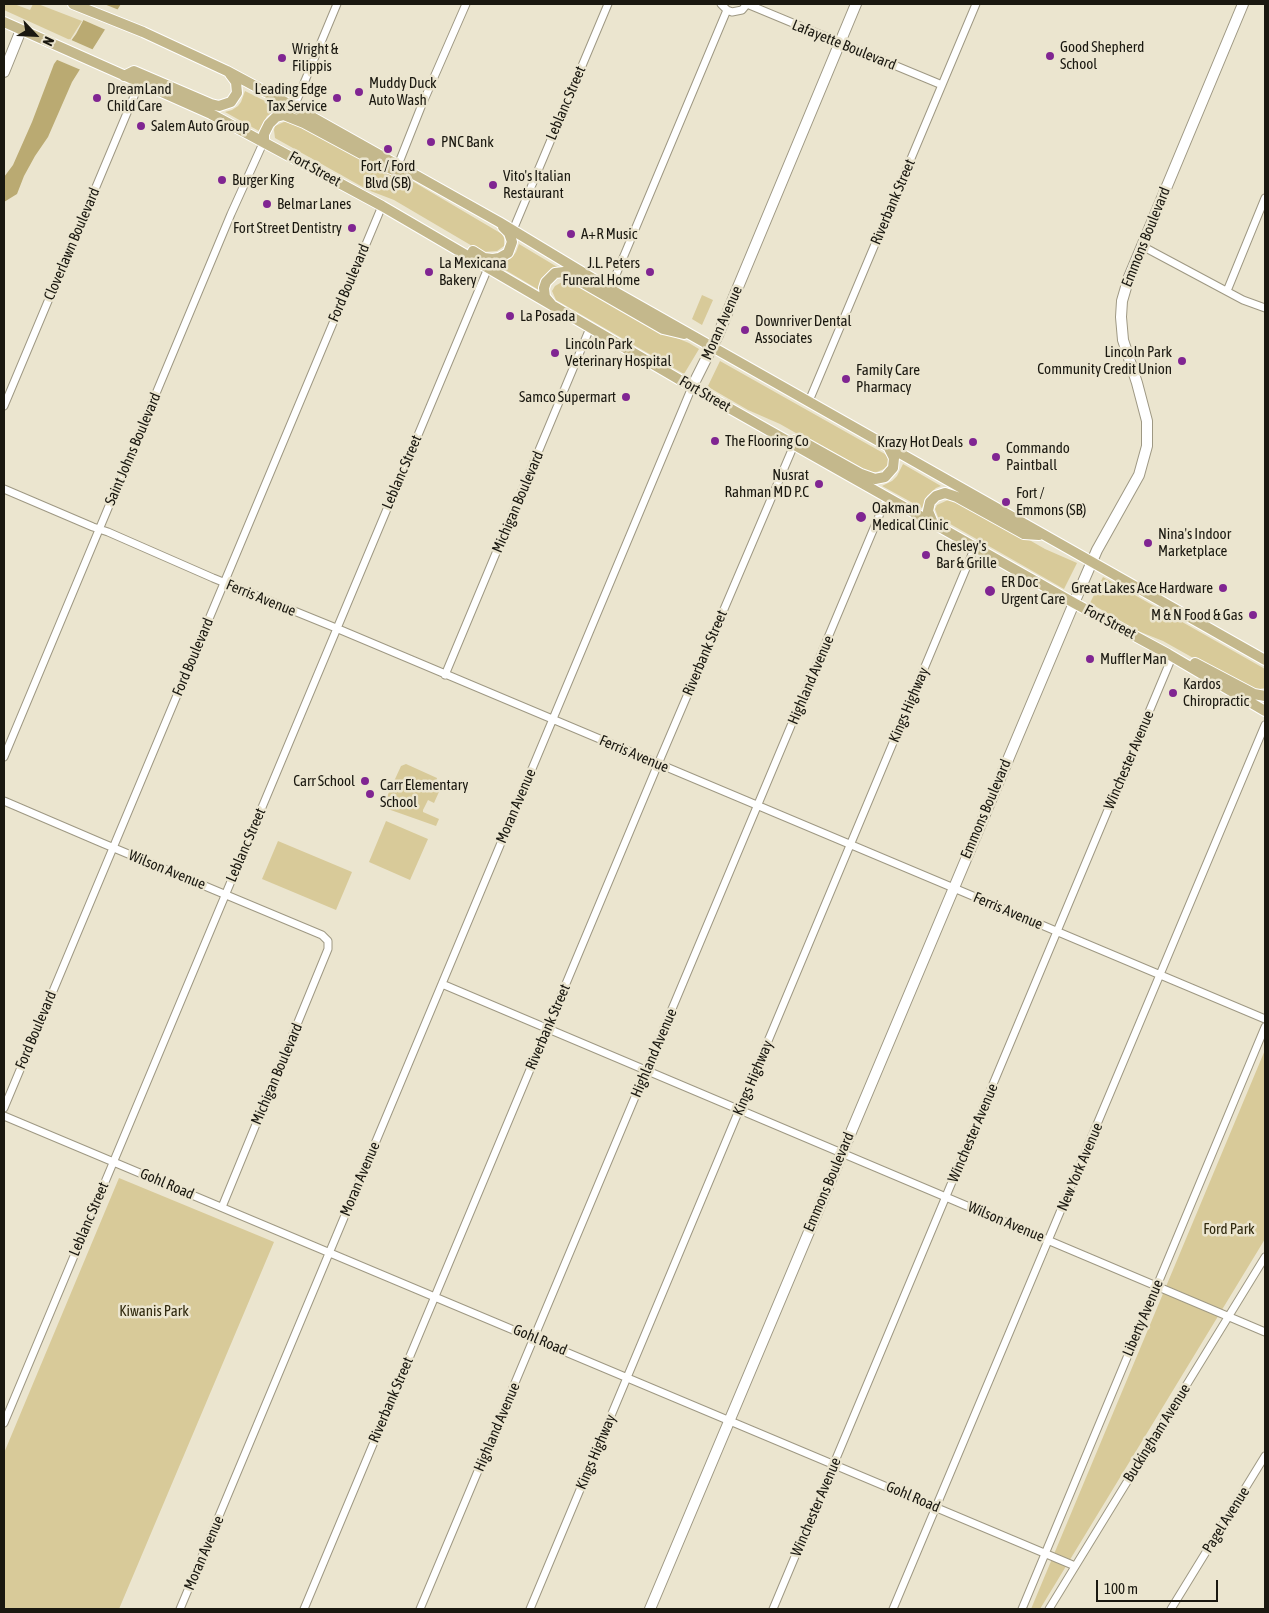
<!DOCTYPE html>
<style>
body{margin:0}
#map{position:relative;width:1269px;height:1613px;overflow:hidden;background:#ebe5cf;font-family:"Asap Condensed",sans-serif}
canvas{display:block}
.frame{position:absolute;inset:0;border:5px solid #1a1810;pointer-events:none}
.north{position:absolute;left:10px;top:10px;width:50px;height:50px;-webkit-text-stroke:4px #ebe5cf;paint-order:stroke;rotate:115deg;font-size:14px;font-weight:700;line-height:20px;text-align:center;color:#1a1810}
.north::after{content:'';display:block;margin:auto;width:18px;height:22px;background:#1a1810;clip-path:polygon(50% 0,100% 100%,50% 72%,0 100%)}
.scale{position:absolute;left:1096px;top:1580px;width:122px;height:22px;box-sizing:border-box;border:2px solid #1a1810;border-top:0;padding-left:6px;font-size:15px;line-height:18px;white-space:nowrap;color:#1a1810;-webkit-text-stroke:4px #ebe5cf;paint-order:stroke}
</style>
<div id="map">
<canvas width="1269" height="1613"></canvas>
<div class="frame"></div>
<div class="north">N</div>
<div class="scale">100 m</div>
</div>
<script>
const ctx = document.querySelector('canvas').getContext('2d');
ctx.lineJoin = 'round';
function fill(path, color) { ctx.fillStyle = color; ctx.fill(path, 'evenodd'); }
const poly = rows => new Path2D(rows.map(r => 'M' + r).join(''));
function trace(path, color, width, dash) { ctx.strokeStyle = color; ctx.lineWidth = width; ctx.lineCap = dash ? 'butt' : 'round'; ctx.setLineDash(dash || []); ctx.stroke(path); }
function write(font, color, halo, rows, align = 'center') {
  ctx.font = font + ' "Asap Condensed",sans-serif'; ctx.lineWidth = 5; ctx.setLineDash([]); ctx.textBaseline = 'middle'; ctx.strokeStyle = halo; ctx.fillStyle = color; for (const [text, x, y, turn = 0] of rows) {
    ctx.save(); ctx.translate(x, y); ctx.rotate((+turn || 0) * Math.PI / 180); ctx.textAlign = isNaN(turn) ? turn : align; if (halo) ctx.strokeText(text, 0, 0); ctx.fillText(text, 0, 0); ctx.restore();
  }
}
fill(poly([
 [4,4,14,4,30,10,33,4,38,4,82,21,70,40,4,10],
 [245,91,279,108,267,116,259,131,225,112,232,110,238,106,241,102],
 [293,121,381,168,407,178,502,234,504,238,504,246,497,251,483,252,479,250,394,200,368,190,275,138,274,130,275,126,284,122],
 [519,244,559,268,542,281,539,290,497,265,504,263,513,256,516,252],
 [562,282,576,283,662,332,689,343,699,349,684,374,556,300,552,291,555,286],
 [702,295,713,300,702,325,692,319],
 [720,361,885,454,888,457,888,466,884,469,877,472,869,472,861,470,780,424,748,410,710,388,708,386],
 [903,464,941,486,936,488,927,496,922,508,882,486,892,481,897,476],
 [948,500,954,500,970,506,1045,549,1077,563,1064,589,938,517,935,509,937,505],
 [1103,577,1265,669,1265,688,1254,690,1245,687,1163,641,1138,631,1090,603],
 [406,764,437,778,436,782,442,785,434,803,428,800,423,810,423,812,439,819,436,826,385,808,387,802,385,801,401,766],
 [386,821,428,839,410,880,369,862],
 [278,841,352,872,336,910,262,879],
 [1265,1050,1265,1239,1040,1609,1031,1609],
 [119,1178,274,1242,119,1609,4,1609,4,1453]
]), '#d8ca99');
fill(poly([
 [92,4,121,4,72,82,48,137,35,156,24,176,17,194,4,202,4,177,13,165,32,122,54,64,76,34]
]), '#baaa72');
fill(poly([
 [90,4,104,4,119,10,106,30,81,19],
 [69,39,94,50,81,70,55,59]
]), '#ebe5cf');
const street = poly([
 [721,4,727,10,732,12,742,10,747,4],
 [747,4,942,85],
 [294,107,337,4],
 [398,165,421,107,466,4],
 [513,230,608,4],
 [1142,246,1243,300,1265,308],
 [610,289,727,10],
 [1227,291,1265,198],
 [809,401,976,4],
 [4,406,140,82],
 [4,489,93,527,108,532,213,578,336,628,1265,1019],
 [445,675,590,328],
 [4,757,231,214,264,141],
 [4,801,102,843,322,935,328,941,328,949,222,1207],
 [442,984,1265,1332],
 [4,1108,382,206],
 [4,1116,1075,1566],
 [4,1423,488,268],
 [180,1609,692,387],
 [304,1609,658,764,794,445],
 [420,1609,887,497],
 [530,1609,975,547],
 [773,1609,1172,657],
 [893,1609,1265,725],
 [1022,1609,1265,1027],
 [1049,1609,1265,1257],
 [1171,1609,1265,1456]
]);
const secondary = poly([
 [4,72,21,30],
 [692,387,718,335,856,4],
 [650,1609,1074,603,1097,550,1139,475,1147,446,1147,421,1137,383,1123,340,1121,317,1122,301,1129,277,1243,4]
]);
const primary = poly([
 [73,4,143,32,227,71,294,107,499,222,610,289,1265,660],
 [4,22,211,114,382,206,692,387,1074,603,1168,654,1265,711],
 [124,76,134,71,211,104,219,106,231,102,237,93,236,82,230,74],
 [264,141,264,134,269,124,276,117,284,115,304,123,384,166,404,174],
 [473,251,484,258,493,259,499,258,508,253,512,242,509,233,503,227],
 [551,304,545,297,544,288,546,282,555,273,564,272,663,329,684,334],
 [795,440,800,440,861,474,875,479,885,477,893,468,894,458,888,446],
 [933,523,928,511,930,502,936,496,945,493,957,497,1024,534,1039,535],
 [1195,663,1254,694,1265,696]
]);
trace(street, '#9e9883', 9);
trace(secondary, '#9e9883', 12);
trace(primary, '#fff', 12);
trace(street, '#fff', 7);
trace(secondary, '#fff', 10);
trace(primary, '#c4b88c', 10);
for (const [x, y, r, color] of [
 [1050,56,5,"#802592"],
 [282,58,5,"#802592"],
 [359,92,5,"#802592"],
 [97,98,5,"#802592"],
 [337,98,5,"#802592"],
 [141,126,5,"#802592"],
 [431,142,5,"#802592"],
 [388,149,5,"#802592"],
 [222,180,5,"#802592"],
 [493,185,5,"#802592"],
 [267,204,5,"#802592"],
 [352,228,5,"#802592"],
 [571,234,5,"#802592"],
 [429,272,5,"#802592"],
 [650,272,5,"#802592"],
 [510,316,5,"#802592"],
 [745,330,5,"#802592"],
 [555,353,5,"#802592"],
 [1182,361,5,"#802592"],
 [846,379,5,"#802592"],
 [626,397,5,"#802592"],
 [715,441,5,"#802592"],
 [973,442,5,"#802592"],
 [996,457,5,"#802592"],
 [819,484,5,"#802592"],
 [1006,502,5,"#802592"],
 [861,517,6,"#802592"],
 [1148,543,5,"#802592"],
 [926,555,5,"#802592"],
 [1223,588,5,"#802592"],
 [990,591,6,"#802592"],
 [1253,615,5,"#802592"],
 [1090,659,5,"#802592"],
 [1173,693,5,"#802592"],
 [365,781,5,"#802592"],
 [370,794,5,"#802592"]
]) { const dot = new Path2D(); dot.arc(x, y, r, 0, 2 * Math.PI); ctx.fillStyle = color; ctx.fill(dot); trace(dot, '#ebe5cf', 2); }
write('15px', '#1a1810', '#ebe5cf', [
 ["Lafayette Boulevard",844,45,22],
 ["Leblanc Street",566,103,-67],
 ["Fort Street",315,169,29],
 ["Riverbank Street",893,202,-67],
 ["Emmons Boulevard",1146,237,-68],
 ["Cloverlawn Boulevard",72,244,-67],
 ["Ford Boulevard",349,283,-67],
 ["Moran Avenue",722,323,-66],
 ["Fort Street",705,394,30],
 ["Saint Johns Boulevard",133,449,-67],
 ["Leblanc Street",402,472,-67],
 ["Michigan Boulevard",518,502,-67],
 ["Ferris Avenue",261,598,22],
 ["Fort Street",1110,622,28],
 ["Riverbank Street",705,653,-67],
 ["Ford Boulevard",193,657,-67],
 ["Highland Avenue",811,680,-67],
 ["Kings Highway",909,705,-67],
 ["Ferris Avenue",634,754,23],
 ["Winchester Avenue",1129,760,-67],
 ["Moran Avenue",516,806,-67],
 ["Emmons Boulevard",986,809,-67],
 ["Leblanc Street",246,845,-67],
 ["Wilson Avenue",167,870,22],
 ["Ferris Avenue",1008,911,23],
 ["Riverbank Street",548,1027,-67],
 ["Ford Boulevard",36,1030,-67],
 ["Highland Avenue",654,1053,-67],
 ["Michigan Boulevard",277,1074,-67],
 ["Kings Highway",753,1078,-67],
 ["Winchester Avenue",973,1133,-67],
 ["New York Avenue",1080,1167,-67],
 ["Moran Avenue",360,1179,-67],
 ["Emmons Boulevard",829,1182,-67],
 ["Gohl Road",167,1184,23],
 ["Leblanc Street",89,1219,-67],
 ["Wilson Avenue",1006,1222,23],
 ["Liberty Avenue",1143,1318,-67],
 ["Gohl Road",540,1340,23],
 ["Riverbank Street",391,1400,-67],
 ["Highland Avenue",497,1427,-67],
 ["Buckingham Avenue",1157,1433,-58],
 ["Kings Highway",596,1452,-67],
 ["Gohl Road",913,1497,23],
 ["Winchester Avenue",816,1507,-67],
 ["Pagel Avenue",1226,1520,-58],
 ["Moran Avenue",204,1553,-67]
]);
write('15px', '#1a1810', '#ebe5cf', [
 ["Good Shepherd",1060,47],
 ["School",1060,64],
 ["Wright &",292,49],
 ["Filippis",292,66],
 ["Muddy Duck",369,83],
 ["Auto Wash",369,100],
 ["DreamLand",107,89],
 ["Child Care",107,106],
 ["Leading Edge",327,89,"right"],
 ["Tax Service",327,106,"right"],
 ["Salem Auto Group",151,126],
 ["PNC Bank",441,142],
 ["Fort / Ford",388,166,"center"],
 ["Blvd (SB)",388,183,"center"],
 ["Vito's Italian",503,176],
 ["Restaurant",503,193],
 ["Burger King",232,180],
 ["Belmar Lanes",277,204],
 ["Fort Street Dentistry",342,228,"right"],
 ["A+R Music",581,234],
 ["La Mexicana",439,263],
 ["Bakery",439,280],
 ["J.L. Peters",640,263,"right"],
 ["Funeral Home",640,280,"right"],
 ["La Posada",520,316],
 ["Downriver Dental",755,321],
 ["Associates",755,338],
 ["Lincoln Park",565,344],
 ["Veterinary Hospital",565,361],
 ["Lincoln Park",1172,352,"right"],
 ["Community Credit Union",1172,369,"right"],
 ["Family Care",856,370],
 ["Pharmacy",856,387],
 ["Samco Supermart",616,397,"right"],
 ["The Flooring Co",725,441],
 ["Krazy Hot Deals",963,442,"right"],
 ["Commando",1006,448],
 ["Paintball",1006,465],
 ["Nusrat",809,475,"right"],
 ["Rahman MD P.C",809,492,"right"],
 ["Fort /",1016,493],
 ["Emmons (SB)",1016,510],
 ["Oakman",872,508],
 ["Medical Clinic",872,525],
 ["Nina's Indoor",1158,534],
 ["Marketplace",1158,551],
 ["Chesley's",936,546],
 ["Bar & Grille",936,563],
 ["ER Doc",1001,582],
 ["Urgent Care",1001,599],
 ["Great Lakes Ace Hardware",1213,588,"right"],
 ["M & N Food & Gas",1243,615,"right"],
 ["Muffler Man",1100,659],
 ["Kardos",1183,684],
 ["Chiropractic",1183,701],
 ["Carr School",355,781,"right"],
 ["Carr Elementary",380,785],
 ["School",380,802]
], 'left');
write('15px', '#30290e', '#ebe5cf', [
 ["Ford Park",1229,1229],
 ["Kiwanis Park",154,1311]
]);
</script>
